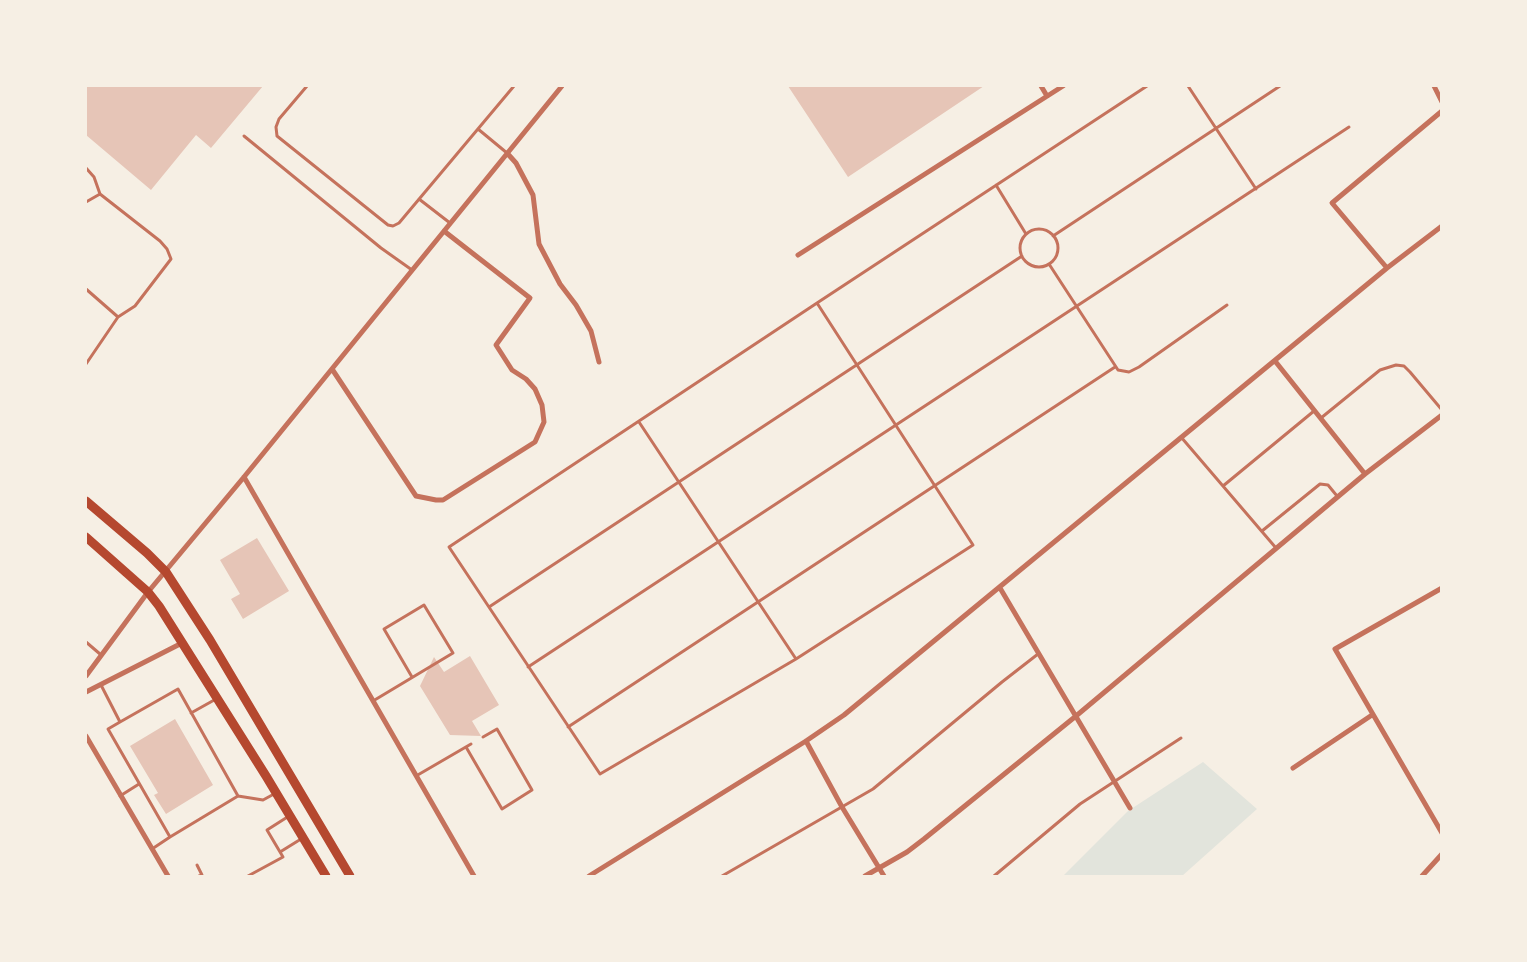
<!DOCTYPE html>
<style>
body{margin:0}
#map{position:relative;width:1527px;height:962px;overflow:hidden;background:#f6efe4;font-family:Montserrat,sans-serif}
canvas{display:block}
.frame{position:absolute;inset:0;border:87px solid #f6efe4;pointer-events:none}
</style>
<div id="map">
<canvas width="1527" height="962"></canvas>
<div class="frame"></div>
</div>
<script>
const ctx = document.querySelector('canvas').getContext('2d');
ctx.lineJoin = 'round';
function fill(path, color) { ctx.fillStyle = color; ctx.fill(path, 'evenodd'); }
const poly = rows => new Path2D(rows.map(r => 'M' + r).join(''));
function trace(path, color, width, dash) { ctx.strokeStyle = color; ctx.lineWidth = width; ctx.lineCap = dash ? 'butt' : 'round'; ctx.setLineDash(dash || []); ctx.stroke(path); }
fill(poly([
 [1203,762,1257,809,1182,876,1063,876,1128,811]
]), '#e2e4dc');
fill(poly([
 [86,86,263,86,211,148,196,135,151,190,86,135],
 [788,86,984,86,848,177],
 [257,538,289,591,243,619,231,599,240,594,220,560],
 [470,656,499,705,472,721,481,736,450,735,420,686,434,657,444,672],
 [175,719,213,785,166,814,154,795,158,793,130,746]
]), '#e6c5b7');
trace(poly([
 [307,86,279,119,276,127,277,136,388,225,393,226,399,223,514,86],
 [1188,86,1256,189],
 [478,129,507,153],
 [244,136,381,248,412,270],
 [86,168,94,177,100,194],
 [996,185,1026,234],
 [419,199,450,223],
 [86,202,100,194,160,241,167,249,171,259,135,306,118,317,86,364],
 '1020 248a19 19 0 1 1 38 0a19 19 0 1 1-38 0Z',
 [1053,236,1280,86],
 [1049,264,1118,370,1129,372,1139,367,1227,305],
 [86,289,118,317],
 [817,303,973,545,796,659,600,774,449,547,817,303,1147,86],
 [1321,418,1380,370,1396,365,1404,366,1410,372,1442,410],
 [639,422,796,659],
 [1181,437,1276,548],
 [1223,486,1314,411],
 [1262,531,1320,484,1328,485,1337,496],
 [489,607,1022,256],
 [86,642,100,654],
 [528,667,1349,127],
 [101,685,120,722,178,689,238,796,170,837,108,729,120,722],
 [373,701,453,653,424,605,384,629,412,677],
 [191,713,216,699],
 [568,727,1115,367],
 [466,747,502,809,532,790,497,729,483,737],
 [416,776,471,744],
 [120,796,139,784],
 [238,796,263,800,274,794],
 [152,849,170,837],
 [280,852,301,839],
 [197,865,202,875,199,876],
 [248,876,283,857,267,830,289,816],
 [722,876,873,789,1002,682,1038,654],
 [994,876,1080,804,1181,738]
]), '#c5725c', 3);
trace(poly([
 [1041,86,1047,96],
 [1434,86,1442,102],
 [507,153,516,163,533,195,539,244,560,284,576,305,591,331,599,362],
 [798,255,1063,86],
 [1387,268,1332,203,1442,111],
 [1275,361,1365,474],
 [332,369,416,496,436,500,443,500,535,442,544,422,542,405,535,389,526,379,512,370,496,345,530,298,444,231],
 [244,477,474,876],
 [1000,588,1130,808],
 [1442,588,1335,649,1442,833],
 [86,676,148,592,244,477,562,86],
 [86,692,182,643],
 [86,736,168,876],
 [806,741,842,807,884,876],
 [1293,768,1372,715],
 [589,876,806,741,844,715,1387,268,1442,226],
 [865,876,907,852,924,839,1076,716,1365,474,1442,415],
 [1422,876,1442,854]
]), '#c5725c', 5);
trace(poly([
 [86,501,147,553,166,572,210,640,350,876],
 [86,537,148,592,159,606,266,776,326,876]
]), '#b5482f', 9);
</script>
